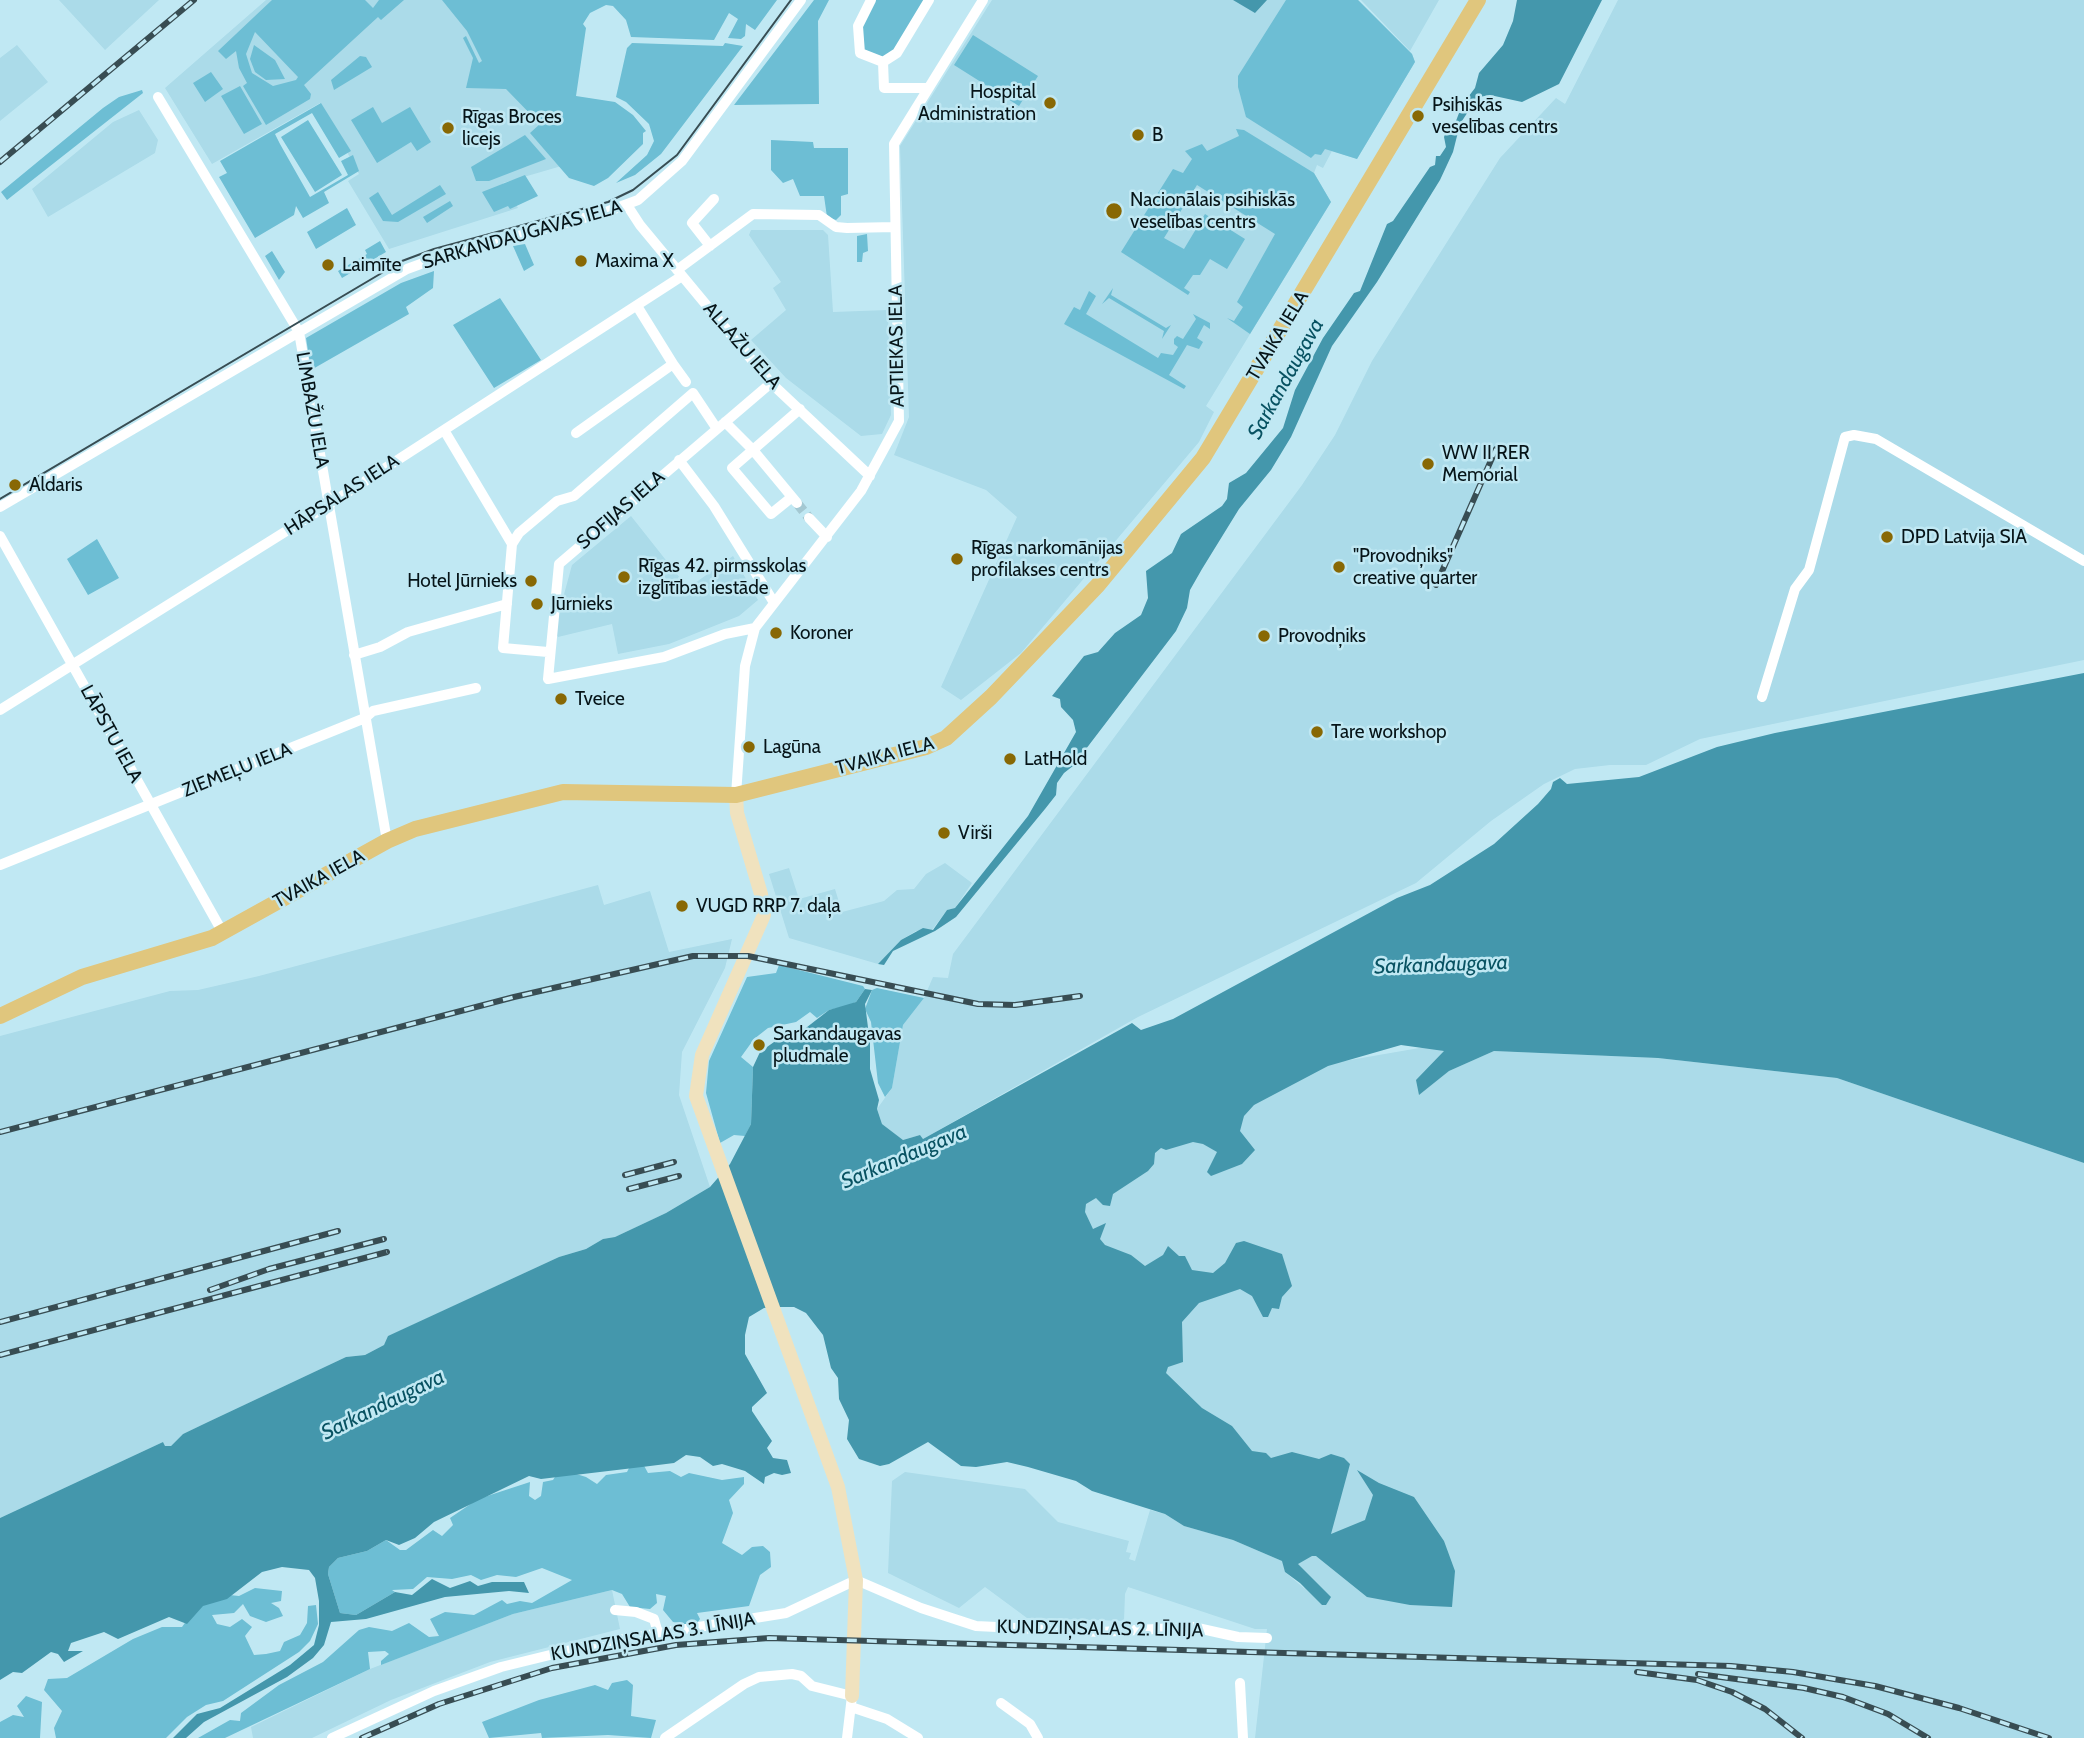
<!DOCTYPE html>
<meta charset="utf-8">
<style>
body{margin:0}
canvas{display:block;background:#c0e8f3}
</style>
<canvas width="2084" height="1738"></canvas>
<script>
const ctx = document.querySelector('canvas').getContext('2d');
ctx.lineJoin = 'round';
function fill(path, color) { ctx.fillStyle = color; ctx.fill(path, 'evenodd'); }
const poly = rows => new Path2D(rows.map(r => 'M' + r).join(''));
function trace(path, color, width, dash) { ctx.strokeStyle = color; ctx.lineWidth = width; ctx.lineCap = dash ? 'butt' : 'round'; ctx.setLineDash(dash || []); ctx.stroke(path); }
function write(font, color, halo, rows, align = 'center') {
  ctx.font = font + ' Cabin,sans-serif'; ctx.lineWidth = 5; ctx.setLineDash([]); ctx.textBaseline = 'middle'; ctx.strokeStyle = halo; ctx.fillStyle = color; for (const [text, x, y, turn = 0] of rows) {
    ctx.save(); ctx.translate(x, y); ctx.rotate((+turn || 0) * Math.PI / 180); ctx.textAlign = isNaN(turn) ? turn : align; if (halo) ctx.strokeText(text, 0, 0); ctx.fillText(text, 0, 0); ctx.restore();
  }
}
fill(poly([
 [59,0,159,0,105,50],
 [266,0,455,0,584,154,565,165,503,183,518,208,389,249,348,181,359,174,320,103,212,164,165,88],
 [992,0,1358,0,1412,54,1415,62,1357,159,1332,151,1323,168,1317,165,1314,173,1331,202,1206,406,1214,412,1199,442,1021,653,961,700,941,687,1017,517,986,490,894,455,909,417,900,146],
 [1361,0,1439,0,1410,51],
 [1618,0,2084,0,2084,660,1700,739,1646,765,1610,765,1575,769,1544,784,1491,821,1416,883,1138,1017,923,1139,920,1135,903,1140,882,1124,877,1109,892,1088,903,1025,924,998,933,977,948,978,953,954,1302,485,1335,435,1372,361,1500,158,1556,98,1565,104],
 [17,45,48,82,0,121,0,58],
 [139,110,158,140,155,153,48,217,32,189,113,122],
 [751,230,823,230,828,235,833,312,888,310,891,415,882,434,861,436,786,378,751,340,786,310,773,288,781,282,749,235],
 [631,516,688,588,733,556,758,600,739,616,669,644,618,654,612,624,558,637,554,631,572,565],
 [945,863,972,883,955,908,947,910,932,930,916,931,901,940,878,964,789,938,769,874,789,868,799,899,835,889,842,912,884,901,897,890,914,889,926,874],
 [598,885,604,905,650,891,669,952,732,939,725,968,682,1052,679,1095,710,1187,666,1213,615,1237,603,1239,586,1249,559,1257,389,1336,384,1345,365,1355,346,1357,208,1422,183,1434,171,1446,165,1446,163,1442,0,1518,0,1036,170,991,198,990,259,976],
 [1425,1047,1445,1051,1420,1094,1449,1071,1494,1051,1658,1058,1837,1078,2084,1163,2084,1738,1255,1738,1267,1629,1255,1629,1128,1587,1125,1594,1124,1621,1027,1618,985,1587,959,1608,888,1573,892,1481,905,1472,1025,1489,1058,1522,1129,1541,1126,1552,1131,1553,1129,1559,1135,1561,1150,1510,1165,1514,1184,1526,1233,1540,1282,1561,1285,1564,1285,1572,1305,1589,1246,1459,1157,1374,1113,1263,1075,1212,1091,1184,1281,1072],
 [612,1590,620,1629,490,1662,391,1700,312,1738,253,1738,251,1727,370,1669,513,1614]
]), '#abdbe9');
fill(poly([
 [272,0,365,0,373,8,379,0,404,0,381,20,378,17,304,85,311,94,310,99,266,125,243,86,247,83,239,68,236,51,226,59,218,51],
 [255,32,298,77,296,80,273,86,252,73,246,54],
 [442,0,777,0,755,30,746,24,745,36,741,39,728,38,738,19,729,13,714,40,631,37,626,20,613,6,606,5,590,13,583,24,586,28,576,96,615,102,633,115,646,131,643,133,643,144,608,178,594,186,569,178,530,133,540,124,506,89,466,88,473,58,463,38,466,36,479,63,482,61,467,31],
 [814,0,829,0,818,21,819,104,734,105],
 [873,0,924,0,894,50,883,58,863,50,860,27],
 [1286,0,1358,0,1412,54,1415,62,1357,159,1325,149,1321,155,1315,154,1311,158,1246,117,1238,87,1238,76],
 [973,35,1038,76,1019,106,954,65],
 [632,43,723,46,725,43,743,46,661,154,635,175,616,183,647,155,654,141,649,124,626,102,616,97,627,48],
 [254,45,275,60,285,79,266,80,255,72,250,59],
 [360,56,366,57,372,67,334,90,331,80],
 [211,72,223,89,205,102,193,83],
 [240,86,262,124,244,134,221,96],
 [142,90,143,93,7,200,1,192,103,108,119,97],
 [321,103,351,151,339,158,312,113,275,134,280,144,310,197,348,175,341,161,353,155,359,171,324,192,329,203,303,218,296,206,294,215,255,238,219,177,227,173,220,161],
 [373,107,382,123,410,107,431,142,417,151,411,142,377,163,351,120],
 [308,120,342,175,315,192,281,137],
 [1236,129,1244,130,1314,173,1331,202,1250,334,1227,318,1234,321,1243,307,1237,302,1275,234,1197,185,1164,238,1184,249,1205,214,1245,239,1227,269,1210,259,1200,275,1193,275,1184,288,1190,292,1188,295,1121,252,1173,169,1183,173,1192,159,1185,151,1202,144,1207,151,1239,136],
 [525,135,546,159,489,181,476,181,471,167],
 [771,140,813,142,814,148,848,148,848,194,841,196,841,215,836,220,827,217,824,196,800,196,793,179,783,183,771,170],
 [525,175,538,196,510,209,508,206,494,212,482,192],
 [440,185,446,194,398,222,383,221,369,198,378,192,392,215],
 [450,201,453,206,427,223,423,217],
 [347,208,356,225,316,249,307,232],
 [867,234,868,251,863,253,862,262,857,262,857,236],
 [380,241,386,252,342,278,338,271,367,254,365,250],
 [525,244,534,265,524,271,513,246],
 [272,251,285,272,279,280,265,256],
 [434,271,433,288,406,307,409,314,311,370,306,338,401,283],
 [1113,288,1111,295,1166,328,1171,325,1162,339,1164,331,1109,298,1102,304],
 [1089,291,1096,296,1086,314,1158,358,1161,353,1173,355,1178,347,1174,344,1174,339,1177,336,1183,339,1196,319,1193,314,1210,323,1210,329,1204,325,1197,338,1203,342,1199,349,1187,345,1169,375,1186,386,1184,389,1064,324,1074,307,1080,310],
 [500,298,541,360,494,388,453,325],
 [97,539,119,578,88,595,67,559],
 [779,965,863,986,865,989,856,1002,847,1006,829,1010,817,1018,810,1012,796,1022,768,1028,754,1039,741,1057,753,1067,751,1124,745,1136,734,1135,720,1143,706,1093,709,1061,747,977,776,973],
 [877,988,924,998,903,1025,892,1088,885,1097,878,1083,871,1022,865,1009,872,990],
 [642,1462,648,1473,670,1471,681,1477,689,1473,722,1480,744,1477,744,1484,729,1500,733,1513,722,1543,742,1555,752,1547,763,1546,770,1552,771,1567,760,1575,749,1606,697,1613,700,1619,695,1626,673,1622,663,1610,666,1596,656,1594,657,1603,650,1609,630,1607,622,1594,612,1590,513,1614,381,1665,381,1661,389,1654,385,1651,368,1652,370,1669,225,1738,198,1738,230,1720,240,1721,241,1713,279,1685,323,1662,359,1630,369,1627,392,1631,409,1623,429,1637,439,1636,430,1619,445,1612,474,1615,502,1600,507,1604,520,1601,532,1603,572,1580,542,1568,516,1577,497,1575,481,1580,471,1575,452,1579,427,1577,413,1589,392,1590,395,1592,356,1615,340,1613,328,1574,329,1567,338,1558,367,1551,386,1540,400,1550,406,1550,433,1530,442,1536,453,1525,450,1518,478,1499,530,1482,529,1496,535,1500,541,1496,543,1482,553,1480,560,1469,586,1477,597,1484,606,1475,627,1472,631,1464],
 [255,1588,282,1591,281,1601,271,1603,279,1608,283,1616,266,1622,250,1616,243,1604,234,1613,212,1615,217,1624,230,1627,242,1619,252,1627,245,1636,254,1655,266,1654,280,1651,284,1642,300,1635,307,1623,308,1606,316,1605,318,1624,310,1641,299,1652,223,1701,206,1705,187,1717,166,1738,56,1738,54,1728,62,1711,44,1690,48,1679,67,1678,133,1639,162,1627,182,1627,197,1606,220,1594,239,1596],
 [627,1680,633,1685,631,1716,656,1720,651,1738,608,1735,542,1738,541,1733,489,1738,482,1722,539,1700,595,1685,608,1690,612,1683],
 [26,1696,42,1702,40,1738,0,1738,0,1722,13,1715,24,1717,17,1706]
]), '#6dbed4');
fill(poly([
 [1233,0,1267,0,1255,13],
 [1517,0,1602,0,1559,84,1522,102,1490,95,1479,97,1473,104,1460,124,1453,152,1440,180,1377,282,1332,346,1291,437,1271,470,1239,509,1202,569,1190,590,1187,608,1176,631,1073,766,1064,773,1057,783,1056,795,1045,809,956,917,935,931,893,951,884,965,878,964,901,940,923,928,933,930,947,910,955,908,1028,816,1076,732,1073,720,1061,707,1060,699,1052,696,1084,656,1098,652,1115,633,1141,615,1148,598,1146,571,1172,553,1181,534,1222,506,1227,499,1229,483,1246,473,1283,428,1295,390,1323,338,1354,293,1360,291,1387,224,1393,221,1430,167,1435,165,1436,156,1440,156,1446,147,1444,137,1447,129,1456,121,1462,105,1475,88,1479,73,1503,45,1513,21],
 [2084,673,2084,1163,1837,1078,1658,1058,1494,1051,1449,1071,1419,1095,1416,1080,1444,1051,1401,1045,1328,1066,1254,1105,1244,1116,1240,1131,1255,1150,1242,1164,1211,1176,1207,1172,1217,1152,1203,1144,1193,1142,1166,1150,1161,1148,1155,1153,1154,1164,1148,1171,1113,1194,1110,1206,1103,1205,1096,1198,1086,1204,1085,1212,1093,1229,1106,1223,1100,1239,1105,1245,1131,1255,1145,1266,1163,1255,1168,1246,1179,1256,1185,1256,1192,1270,1213,1273,1225,1263,1236,1243,1244,1241,1282,1254,1292,1286,1282,1297,1279,1309,1272,1308,1268,1317,1263,1317,1252,1296,1240,1289,1199,1303,1182,1322,1183,1362,1168,1367,1166,1373,1202,1408,1232,1426,1252,1451,1266,1453,1271,1458,1292,1452,1319,1459,1331,1454,1344,1458,1350,1464,1331,1534,1365,1520,1373,1495,1357,1470,1379,1483,1414,1497,1444,1541,1455,1571,1452,1607,1410,1605,1367,1597,1316,1556,1312,1556,1298,1564,1331,1597,1326,1605,1322,1605,1300,1583,1285,1572,1282,1561,1233,1540,1184,1526,1165,1514,1092,1491,1076,1481,1028,1467,1007,1462,976,1467,961,1466,928,1442,889,1464,880,1466,859,1459,847,1439,849,1420,839,1399,838,1378,831,1368,823,1335,806,1313,794,1307,781,1307,764,1308,749,1317,745,1335,745,1354,767,1393,752,1407,752,1411,772,1441,767,1448,773,1458,787,1460,791,1473,782,1475,774,1473,765,1477,764,1484,745,1471,722,1464,713,1466,700,1457,686,1455,674,1463,642,1467,541,1479,529,1476,434,1522,415,1538,399,1545,386,1540,367,1551,338,1558,329,1567,328,1574,340,1613,356,1615,395,1592,412,1595,432,1579,450,1588,470,1581,478,1586,492,1582,524,1582,529,1593,509,1591,445,1597,366,1619,331,1622,324,1645,313,1658,287,1677,204,1722,186,1738,173,1738,197,1714,220,1708,290,1665,314,1645,319,1625,319,1601,315,1578,309,1570,282,1567,262,1572,227,1599,203,1606,187,1624,169,1617,118,1639,104,1632,71,1643,68,1651,83,1651,64,1662,58,1654,51,1652,22,1673,13,1672,0,1680,0,1518,163,1442,165,1446,171,1446,183,1434,208,1422,346,1357,365,1355,384,1345,388,1336,559,1257,586,1249,603,1239,615,1237,666,1213,710,1187,730,1164,751,1124,753,1067,760,1052,781,1037,802,1031,829,1010,856,1002,865,989,872,990,865,1004,870,1043,870,1069,879,1100,877,1109,882,1124,903,1140,920,1135,923,1139,1132,1023,1141,1030,1173,1019,1397,898,1430,885,1494,844,1538,804,1551,789,1553,782,1560,778,1567,784,1639,777,1717,747,1775,733]
]), '#4497ac');
trace(poly([
 [797,503,809,518]
]), '#a4c8d2', 10, [10, 5]);
trace(poly([
 [871,0,858,26,860,53,883,62],
 [928,88,884,88,883,62,897,53,929,0],
 [158,97,299,332,387,841],
 [627,205,640,225,771,383,870,476],
 [710,246,692,223,714,199],
 [677,270,753,214,819,215,836,227,847,228,895,227],
 [673,364,686,382],
 [725,422,753,450,797,503],
 [444,430,512,544],
 [576,433,673,364,637,306],
 [679,460,714,506,773,601],
 [792,497,771,514,732,468,800,409],
 [0,507,407,269,437,258,606,212,638,200,682,161,801,0],
 [809,518,827,537],
 [0,536,223,933],
 [755,628,725,634,664,657,548,679,559,564,771,383],
 [548,652,503,648,512,544,519,533,557,501,574,496,693,393,717,429],
 [354,655,380,647,408,632,507,604],
 [1762,697,1795,589,1809,570,1845,437,1854,435,1876,439,2084,561],
 [0,710,328,505,682,276],
 [736,795,745,666,755,628,861,491,899,421,894,144,983,0],
 [0,865,365,718,373,711,476,688],
 [615,1610,636,1612,654,1619,658,1633],
 [1240,1683,1243,1738],
 [1001,1703,1030,1724,1038,1738],
 [851,1707,887,1719,918,1738],
 [332,1738,434,1691,501,1667,599,1643,786,1613,856,1580,921,1608,976,1626,1100,1632,1193,1627,1238,1637,1267,1638],
 [665,1738,744,1684,759,1677,792,1674,801,1676,812,1686,852,1696,847,1738]
]), '#fff', 10);
trace(poly([
 [736,795,737,813,761,894,764,915,702,1055,696,1096,838,1487,856,1580,852,1696]
]), '#f0e2be', 14);
trace(poly([
 [0,1016,82,977,212,938,387,841,415,829,563,792,736,795,926,747,946,738,991,697,1098,585,1203,458,1478,0]
]), '#e0c67d', 16);
trace(poly([
 [0,499,402,261,434,249,608,202,633,190,677,155,791,0]
]), '#384d53', 2);
const rail = poly([
 [0,162,194,0],
 [1436,585,1496,449],
 [0,1132,514,997,693,956,748,956,978,1004,1015,1005,1080,996],
 [625,1175,674,1162],
 [629,1189,679,1176],
 [210,1290,269,1269,384,1239],
 [0,1322,338,1231],
 [0,1355,387,1252],
 [1637,1672,1697,1680,1732,1692,1765,1709,1802,1738],
 [1698,1674,1804,1688,1843,1697,1888,1714,1928,1738],
 [362,1738,439,1704,552,1668,676,1645,769,1638,1731,1666,1793,1672,1875,1686,1959,1708,2049,1738]
]);
trace(rail, '#384d53', 6);
trace(rail, '#c0e8f3', 3.5, [10]);
for (const [x, y, r, color] of [
 [1050,103,7,"#886804"],
 [1418,116,7,"#886804"],
 [448,128,7,"#886804"],
 [1138,135,7,"#886804"],
 [1114,211,9,"#886804"],
 [581,261,7,"#886804"],
 [328,265,7,"#886804"],
 [1428,464,7,"#886804"],
 [15,485,7,"#886804"],
 [1887,537,7,"#886804"],
 [957,559,7,"#886804"],
 [1339,567,7,"#886804"],
 [624,577,7,"#886804"],
 [531,581,7,"#886804"],
 [537,604,7,"#886804"],
 [776,633,7,"#886804"],
 [1264,636,7,"#886804"],
 [561,699,7,"#886804"],
 [1317,732,7,"#886804"],
 [749,747,7,"#886804"],
 [1010,759,7,"#886804"],
 [944,833,7,"#886804"],
 [682,906,7,"#886804"],
 [759,1045,7,"#886804"]
]) { const dot = new Path2D(); dot.arc(x, y, r, 0, 2 * Math.PI); ctx.fillStyle = color; ctx.fill(dot); trace(dot, '#c0e8f3', 2.5); }
write('19px', '#061418', '#c0e8f3', [
 ["Hospital",1036,92,"right"],
 ["Administration",1036,114,"right"],
 ["Psihiskās",1432,105],
 ["veselības centrs",1432,127],
 ["Rīgas Broces",462,117],
 ["licejs",462,139],
 ["B",1152,135],
 ["Nacionālais psihiskās",1130,200],
 ["veselības centrs",1130,222],
 ["Maxima X",595,261],
 ["Laimīte",342,265],
 ["WW II RER",1442,453],
 ["Memorial",1442,475],
 ["Aldaris",29,485],
 ["DPD Latvija SIA",1901,537],
 ["Rīgas narkomānijas",971,548],
 ["profilakses centrs",971,570],
 ["\"Provodņiks\"",1353,556],
 ["creative quarter",1353,578],
 ["Rīgas 42. pirmsskolas",638,566],
 ["izglītības iestāde",638,588],
 ["Hotel Jūrnieks",517,581,"right"],
 ["Jūrnieks",551,604],
 ["Koroner",790,633],
 ["Provodņiks",1278,636],
 ["Tveice",575,699],
 ["Tare workshop",1331,732],
 ["Lagūna",763,747],
 ["LatHold",1024,759],
 ["Virši",958,833],
 ["VUGD RRP 7. daļa",696,906],
 ["Sarkandaugavas",773,1034],
 ["pludmale",773,1056]
], 'left');
write('19px', '#061418', '#c0e8f3', [
 ["SARKANDAUGAVAS IELA",522,235,-16],
 ["TVAIKA IELA",1278,336,-59],
 ["ALLAŽU IELA",742,346,49],
 ["APTIEKAS IELA",897,346,-91],
 ["LIMBAŽU IELA",312,410,80],
 ["HĀPSALAS IELA",342,495,-33],
 ["SOFIJAS IELA",621,510,-41],
 ["LĀPSTU IELA",111,734,61],
 ["TVAIKA IELA",885,756,-15],
 ["ZIEMEĻU IELA",237,770,-22],
 ["TVAIKA IELA",319,879,-29],
 ["KUNDZIŅSALAS 2. LĪNIJA",1100,1629,1],
 ["KUNDZIŅSALAS 3. LĪNIJA",653,1637,-10]
]);
write('italic 21px', '#085262', '#c0e8f3', [
 ["Sarkandaugava",1286,379,-61],
 ["Sarkandaugava",1441,965,-2],
 ["Sarkandaugava",904,1157,-23],
 ["Sarkandaugava",383,1405,-26]
]);
</script>
